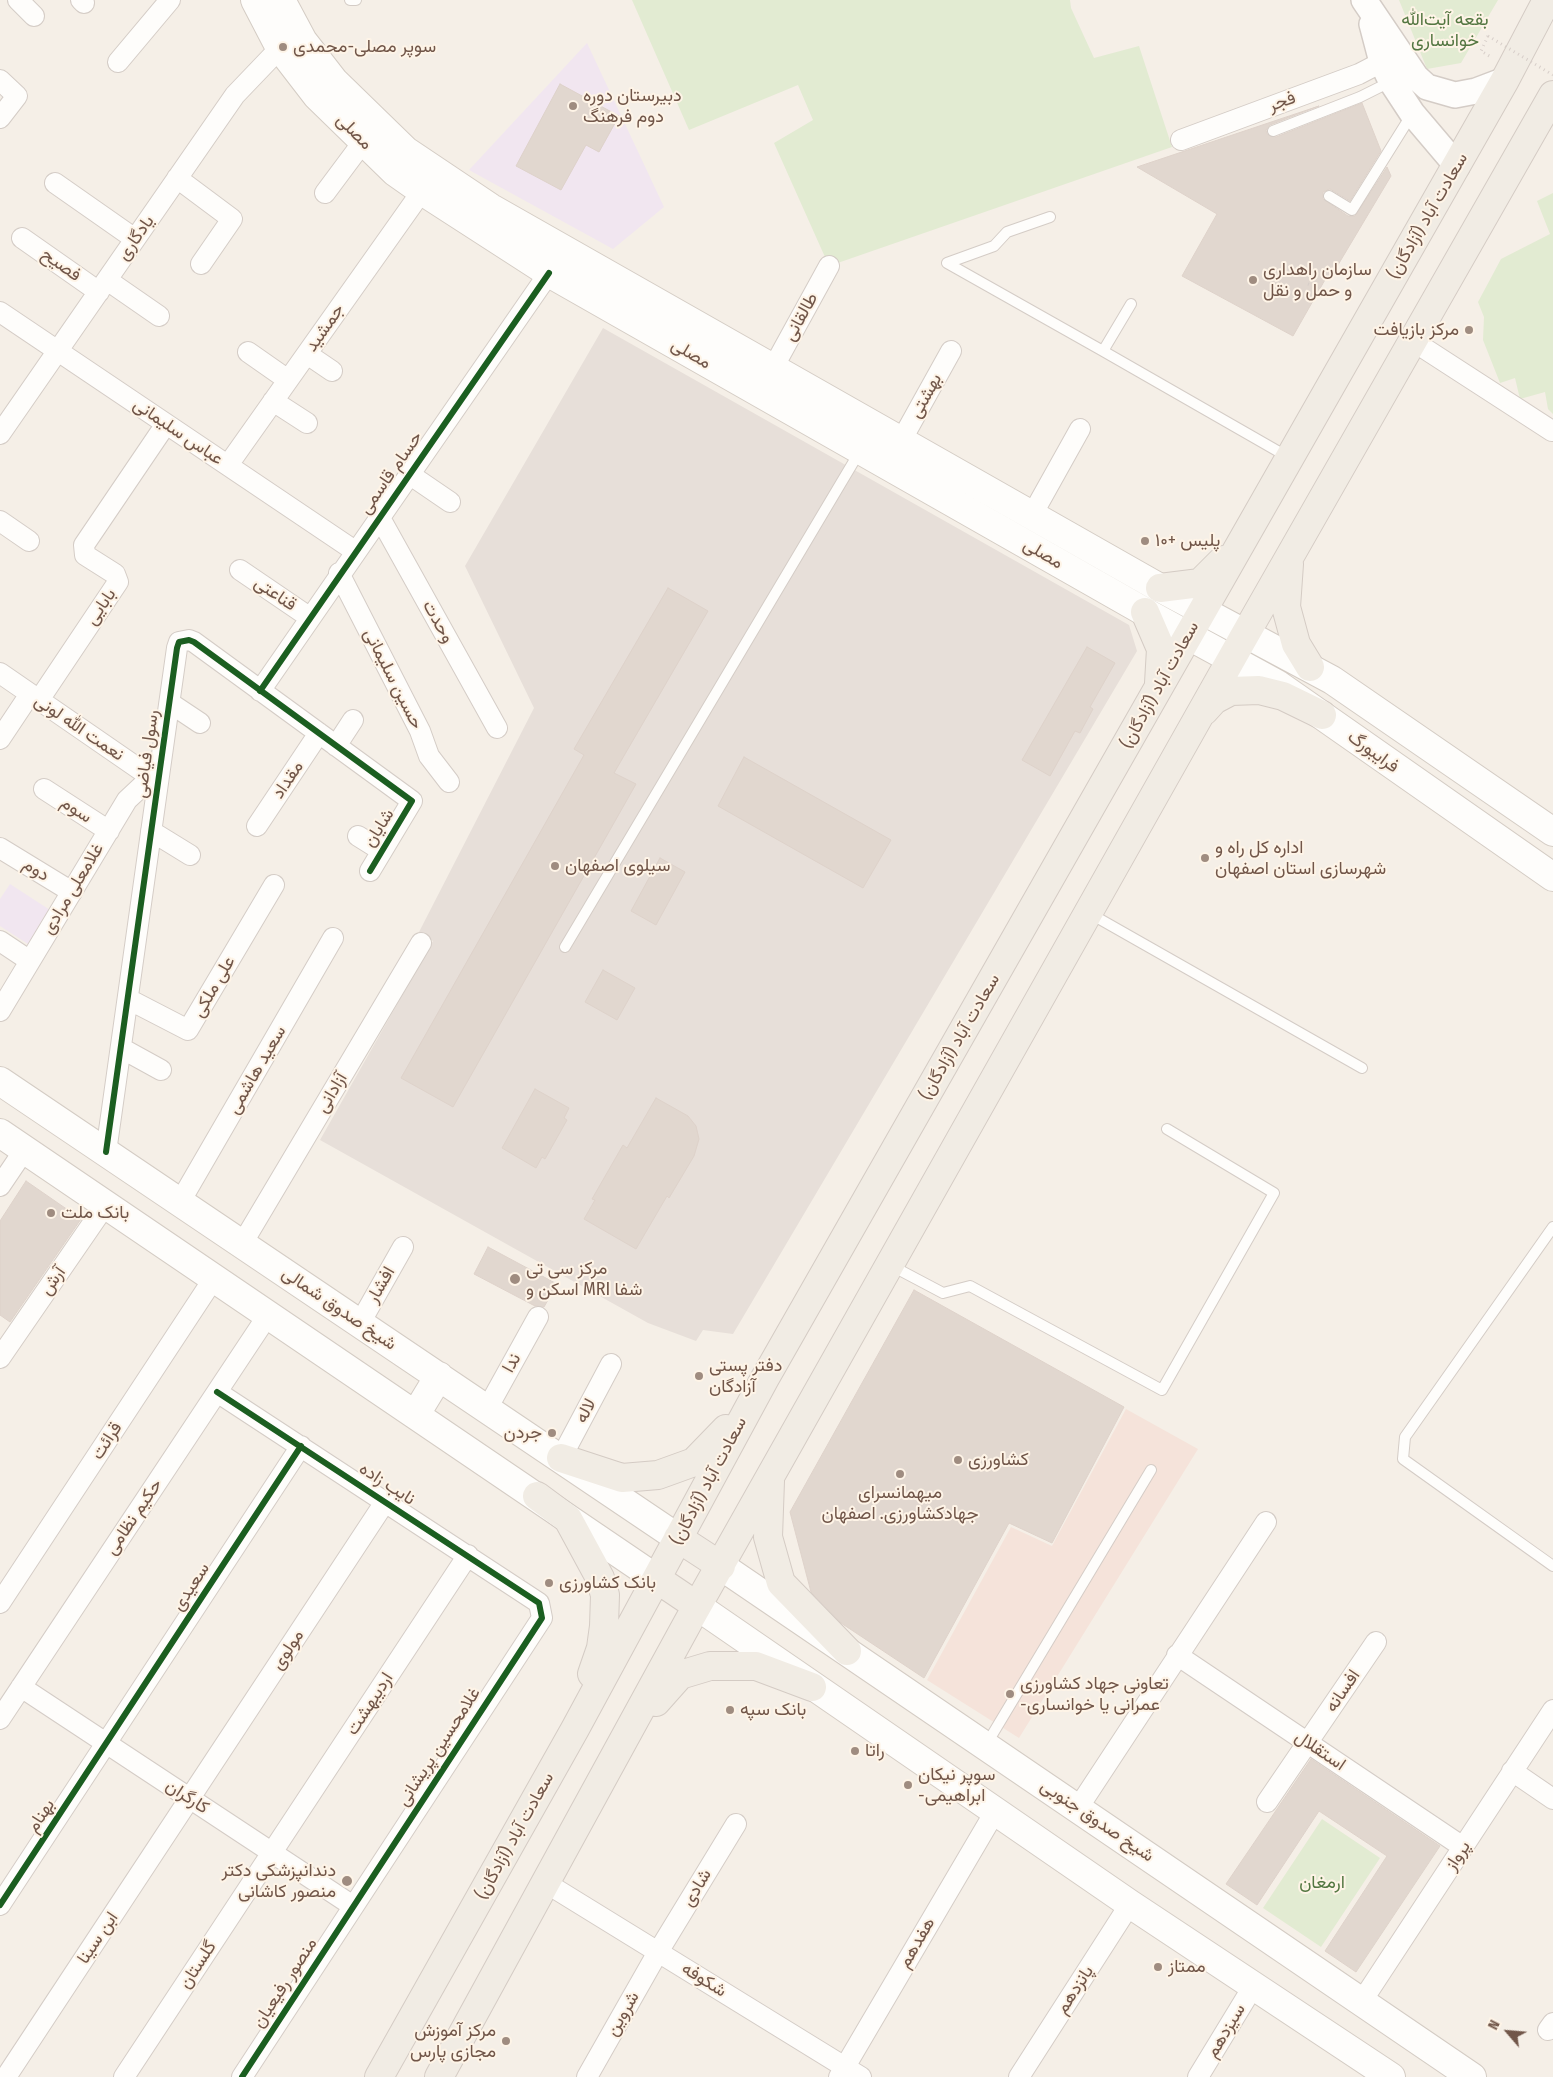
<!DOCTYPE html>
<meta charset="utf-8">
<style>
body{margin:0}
#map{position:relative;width:1553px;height:2077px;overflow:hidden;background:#f5efe7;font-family:"Fira Sans Condensed",sans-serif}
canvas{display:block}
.north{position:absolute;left:1483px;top:2007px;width:50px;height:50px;-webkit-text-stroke:4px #fef4e7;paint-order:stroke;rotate:297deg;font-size:14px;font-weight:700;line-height:20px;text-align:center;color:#715649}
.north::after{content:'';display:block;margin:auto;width:18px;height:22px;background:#715649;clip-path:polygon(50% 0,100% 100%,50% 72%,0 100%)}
</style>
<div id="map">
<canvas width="1553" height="2077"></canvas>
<div class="north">N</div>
</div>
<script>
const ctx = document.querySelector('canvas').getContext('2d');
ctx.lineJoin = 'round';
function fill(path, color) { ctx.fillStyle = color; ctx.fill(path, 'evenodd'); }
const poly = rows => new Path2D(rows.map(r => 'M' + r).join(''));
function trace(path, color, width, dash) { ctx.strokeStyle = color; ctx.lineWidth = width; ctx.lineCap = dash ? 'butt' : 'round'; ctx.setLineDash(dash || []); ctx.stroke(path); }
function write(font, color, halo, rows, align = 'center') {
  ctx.font = font + ' "Fira Sans Condensed",Vazirmatn,sans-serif'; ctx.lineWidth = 4; ctx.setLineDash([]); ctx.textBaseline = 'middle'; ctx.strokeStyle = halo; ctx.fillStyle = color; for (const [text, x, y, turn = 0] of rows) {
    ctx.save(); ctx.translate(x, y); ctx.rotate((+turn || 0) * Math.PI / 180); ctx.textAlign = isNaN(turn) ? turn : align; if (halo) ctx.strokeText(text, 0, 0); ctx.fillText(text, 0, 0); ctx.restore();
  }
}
fill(poly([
 [1126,1409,1198,1449,1019,1738,927,1680,1011,1527,1052,1546]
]), '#f5e3da');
fill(poly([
 [603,328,1129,625,1137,651,733,1334,703,1330,696,1341,648,1323,320,1140,433,941,419,932,534,708,465,566]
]), '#e7dfd9');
fill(poly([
 [587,43,664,207,613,249,469,170],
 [10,884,50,910,28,944,0,926,0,899]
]), '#f1e6f0');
fill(poly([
 [632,0,1070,0,1071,8,1094,58,1139,46,1172,147,829,266,774,143,813,120,798,85,689,130],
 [1399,0,1498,0,1461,63,1427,69],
 [1553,193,1553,414,1548,409,1545,392,1520,399,1515,378,1500,383,1483,340,1484,317,1478,302,1501,259,1550,234,1537,201],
 [1322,1819,1380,1858,1321,1947,1263,1908]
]), '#e2ebd2');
const building = poly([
 [560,84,619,116,599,152,586,145,561,190,516,166,560,84],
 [1362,103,1381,151,1350,201,1330,189,1323,192,1323,199,1348,216,1355,216,1387,167,1391,176,1329,280,1326,278,1293,336,1182,276,1217,214,1137,167,1319,106,1270,125,1266,130,1267,134,1276,137,1362,103],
 [668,588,708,611,614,773,636,784,453,1107,401,1078,584,755,574,749,668,588],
 [1087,647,1115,663,1090,707,1093,709,1080,733,1075,731,1050,776,1022,760,1087,647],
 [744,757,891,840,863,888,718,806,744,757],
 [660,858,685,872,656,925,631,911,660,858],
 [603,970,635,988,617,1020,585,1002,603,970],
 [535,1089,569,1108,564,1118,567,1120,545,1159,542,1157,536,1168,502,1148,535,1089],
 [656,1098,688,1116,696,1126,699,1139,694,1156,669,1198,667,1196,636,1249,584,1219,595,1200,592,1199,623,1145,627,1148,656,1098],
 [26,1181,81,1219,10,1322,0,1315,0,1221,26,1181],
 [488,1247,557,1284,544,1307,535,1306,474,1274,488,1247],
 [914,1290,1124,1407,1052,1543,1009,1523,924,1678,841,1623,811,1592,790,1512,914,1290],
 [1311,1759,1440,1846,1356,1972,1325,1951,1387,1856,1319,1811,1257,1905,1226,1884,1311,1759]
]);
fill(building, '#e1d7cf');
trace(building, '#ded2ca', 1);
const service = poly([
 [350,0,356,0],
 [1273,131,1360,97,1390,82],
 [1329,196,1352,210,1412,114],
 [1050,217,1007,232,994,246,947,263,1103,351,1131,304],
 [1103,351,1288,457],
 [1089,913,1362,1068],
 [565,947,860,451],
 [1553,1227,1405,1437,1403,1459,1553,1566],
 [890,1265,943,1293,970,1286,1162,1390,1274,1193,1167,1129],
 [986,1745,1151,1470]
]);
const minor = poly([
 [18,0,34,16],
 [81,0,84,3],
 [118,62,170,0],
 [0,80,17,96,0,118],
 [1181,140,1359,74,1382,62],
 [177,178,232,219,201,264],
 [55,183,135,239],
 [325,193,363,142],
 [22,238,99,292],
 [107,280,159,316],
 [0,312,355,551],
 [1413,341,1552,431],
 [248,352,288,380],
 [307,354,332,371],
 [773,368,829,266],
 [273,401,307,423],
 [0,434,235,95,280,48],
 [901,441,951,351],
 [228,465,422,191],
 [409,474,450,502],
 [1032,515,1080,429],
 [379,516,497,728],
 [0,521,29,541],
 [240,570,309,617],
 [339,573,420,731,429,756,449,782],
 [0,673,158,782],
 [260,691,549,273],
 [39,700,118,582,115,574,85,555,84,545,166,424],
 [170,703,200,723],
 [0,739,30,694],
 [336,746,353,720],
 [44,789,109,831],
 [257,826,319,733],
 [151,831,190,855],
 [358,836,382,851],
 [0,848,72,892],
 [0,941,30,961],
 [128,999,188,1030,274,885],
 [0,1011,127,800,143,785,158,782],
 [121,1048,161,1070],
 [106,1152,177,648,179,642,189,640,194,642,412,801,370,871],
 [0,1186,25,1149],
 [180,1202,333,938],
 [242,1244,421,943],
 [360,1323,403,1247],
 [0,1358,106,1204],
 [217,1392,539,1603,542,1618,242,2077],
 [487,1409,538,1317],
 [561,1458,611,1364],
 [0,1603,214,1278],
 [1177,1655,1463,1847],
 [21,1687,353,1906],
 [0,1719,268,1315],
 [1512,1771,1553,1799],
 [1267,1802,1376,1642],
 [1078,1808,1266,1522],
 [546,1883,861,2077],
 [0,1905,301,1446],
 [1362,2001,1553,1710],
 [1548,2030,1553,2023],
 [6,2077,385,1502],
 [124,2077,468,1555],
 [587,2077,658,1952,736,1824],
 [839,2077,996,1810],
 [1019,2077,1130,1904],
 [1198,2077,1254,1985]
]);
const tertiary = poly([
 [1364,0,1416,77,1427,87,1455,95,1476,91,1505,80],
 [1372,24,1382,62,1391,81,1412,113,1457,166]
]);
const secondary = poly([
 [255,0,280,48,317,96,395,172,422,191,549,273,1145,612,1277,684,1553,877],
 [281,0,303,41,334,81,406,151,491,208,1160,588,1332,680,1553,832],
 [0,1081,678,1538],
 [0,1133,657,1579],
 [416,1414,439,1376],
 [721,1566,1472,2077],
 [697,1606,1130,1904,1391,2077]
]);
const primary = poly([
 [1289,564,1286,607,1296,644,1310,667],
 [1160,588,1200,583,1223,560],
 [1145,612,1161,649,1159,683],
 [1204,711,1214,700,1231,691,1259,690,1283,696,1322,715],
 [561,1458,622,1478,658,1475,694,1462,726,1429],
 [770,1481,768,1537,781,1583,847,1651],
 [537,1496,568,1519,600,1578,605,1595,604,1626,601,1648,592,1674],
 [678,1538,721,1566],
 [657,1579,697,1606],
 [656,1702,680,1675,710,1666,756,1666,812,1687],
 [379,2077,575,1729,765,1378,1505,80,1547,0],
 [439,2077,692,1615,1246,633,1553,95]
]);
trace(service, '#d4ccc6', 12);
trace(minor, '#d4ccc6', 22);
trace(tertiary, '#d4ccc6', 28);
trace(secondary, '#d4ccc4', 30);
trace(primary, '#d4cbc4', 30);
trace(poly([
 [1488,36,1481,51,1491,57],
 [1308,284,1332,294]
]), '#d7cec9', 3, [1, 4]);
trace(service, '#fefdfb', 10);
trace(minor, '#fefdfb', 20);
trace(tertiary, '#fefdfb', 25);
trace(secondary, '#fefdfb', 28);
trace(primary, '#f1ece4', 28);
trace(poly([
 [1488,36,1553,75]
]), '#d7cec9', 3, [1, 4]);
trace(poly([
 [260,691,549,273],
 [106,1152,177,648,179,642,189,640,194,642,412,801,370,871],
 [217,1392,539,1603,542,1618,242,2077],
 [0,1905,301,1446]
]), '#1b5e20', 6);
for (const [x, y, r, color] of [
 [283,47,5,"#9f8c80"],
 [573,106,5,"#9f8c80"],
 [1253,280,5,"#9f8c80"],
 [1469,330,5,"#9f8c80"],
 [1145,541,5,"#9f8c80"],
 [1205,858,5,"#9f8c80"],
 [555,866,5,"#9f8c80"],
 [51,1213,5,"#9f8c80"],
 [515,1279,6,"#9f8c80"],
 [699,1376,5,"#9f8c80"],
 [552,1433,5,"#9f8c80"],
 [958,1460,5,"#9f8c80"],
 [900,1474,5,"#9f8c80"],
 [549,1583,5,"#9f8c80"],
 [1010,1694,5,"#9f8c80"],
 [730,1710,5,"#9f8c80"],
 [855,1751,5,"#9f8c80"],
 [908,1785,5,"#9f8c80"],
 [347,1881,6,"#9f8c80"],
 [1158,1967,5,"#9f8c80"],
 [506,2041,5,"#9f8c80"]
]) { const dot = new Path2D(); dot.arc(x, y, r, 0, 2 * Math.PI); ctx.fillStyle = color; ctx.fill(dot); trace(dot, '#fef4e7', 2); }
write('18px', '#547742', '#fef4e7', [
 ["بقعه آیت‌الله",1445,20],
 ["خوانساری",1445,41],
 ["ارمغان",1322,1883]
]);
write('18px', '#715649', '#fef4e7', [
 ["سوپر مصلی-محمدی",293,47],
 ["دبیرستان دوره",583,96],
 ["دوم فرهنگ",583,117],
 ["سازمان راهداری",1263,270],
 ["و حمل و نقل",1263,291],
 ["مرکز بازیافت",1459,330,"right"],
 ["پلیس +۱۰",1155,541],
 ["اداره کل راه و",1215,848],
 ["شهرسازی استان اصفهان",1215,869],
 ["سیلوی اصفهان",565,866],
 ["بانک ملت",61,1213],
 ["مرکز سی تی",526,1269],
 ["اسکن و MRI شفا",526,1290],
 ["دفتر پستی",709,1366],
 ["آزادگان",709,1387],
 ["جردن",542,1433,"right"],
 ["کشاورزی",968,1460],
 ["میهمانسرای",900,1493,"center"],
 ["جهادکشاورزی. اصفهان",900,1514,"center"],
 ["بانک کشاورزی",559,1583],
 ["تعاونی جهاد کشاورزی",1020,1684],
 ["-عمرانی یا خوانساری",1020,1705],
 ["بانک سپه",740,1710],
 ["راتا",865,1751],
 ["سوپر نیکان",918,1775],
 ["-ابراهیمی",918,1796],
 ["دندانپزشکی دکتر",336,1871,"right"],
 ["منصور کاشانی",336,1892,"right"],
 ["ممتاز",1168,1967],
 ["مرکز آموزش",496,2031,"right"],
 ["مجازی پارس",496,2052,"right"]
], 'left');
write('18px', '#715649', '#fef4e7', [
 ["فجر",1282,102,-20],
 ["مصلی",354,132,45],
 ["سعادت آباد (آزادگان)",1428,216,-60],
 ["یادگاری",136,238,-55],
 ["فصیح",61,265,35],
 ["طالقانی",801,317,-61],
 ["جمشید",325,328,-55],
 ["مصلی",691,354,30],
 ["بهشتی",926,396,-61],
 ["عباس سلیمانی",178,432,34],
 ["حسام قاسمی",391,473,-55],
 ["مصلی",1043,554,30],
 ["قناعتی",275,594,34],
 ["بابایی",101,607,-56],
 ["وحدت",438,622,61],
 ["حسین سلیمانی",393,679,63],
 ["سعادت آباد (آزادگان)",1160,685,-61],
 ["نعمت الله لونی",79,728,34],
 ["فرایبورگ",1373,752,36],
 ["رسول فیاضی",147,754,-82],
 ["مقداد",288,780,-56],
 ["سوم",76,810,33],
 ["شایان",379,828,-58],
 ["دوم",36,870,32],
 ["غلامعلی مرادی",73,889,-59],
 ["علی ملکی",214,987,-60],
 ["سعادت آباد (آزادگان)",960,1037,-60],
 ["سعید هاشمی",257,1070,-60],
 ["آزادانی",332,1093,-59],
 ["آرش",53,1281,-55],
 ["افشار",381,1285,-60],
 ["شیخ صدوق شمالی",339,1309,34],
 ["ندا",512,1363,-61],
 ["لاله",586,1411,-62],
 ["قرائت",107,1441,-57],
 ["سعادت آباد (آزادگان)",709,1481,-62],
 ["نایب زاده",387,1484,33],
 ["حکیم نظامی",134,1517,-56],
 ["سعیدی",191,1587,-57],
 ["مولوی",288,1650,-57],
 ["افسانه",1343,1691,-56],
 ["اردیبهشت",370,1704,-57],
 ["غلامحسین پریشانی",439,1747,-57],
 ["استقلال",1320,1751,34],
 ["کارگران",187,1797,33],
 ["بهنام",41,1816,-57],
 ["شیخ صدوق جنوبی",1097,1821,34],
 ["سعادت آباد (آزادگان)",515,1836,-61],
 ["پرواز",1458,1856,-57],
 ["شادی",697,1888,-59],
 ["ابن سینا",98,1938,-56],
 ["هفدهم",917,1943,-60],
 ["گلستان",198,1965,-57],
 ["شکوفه",704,1980,32],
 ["منصور رفیعیان",285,1983,-57],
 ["پانزدهم",1075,1990,-57],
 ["شروین",623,2014,-60],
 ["سیزدهم",1226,2031,-59]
]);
</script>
